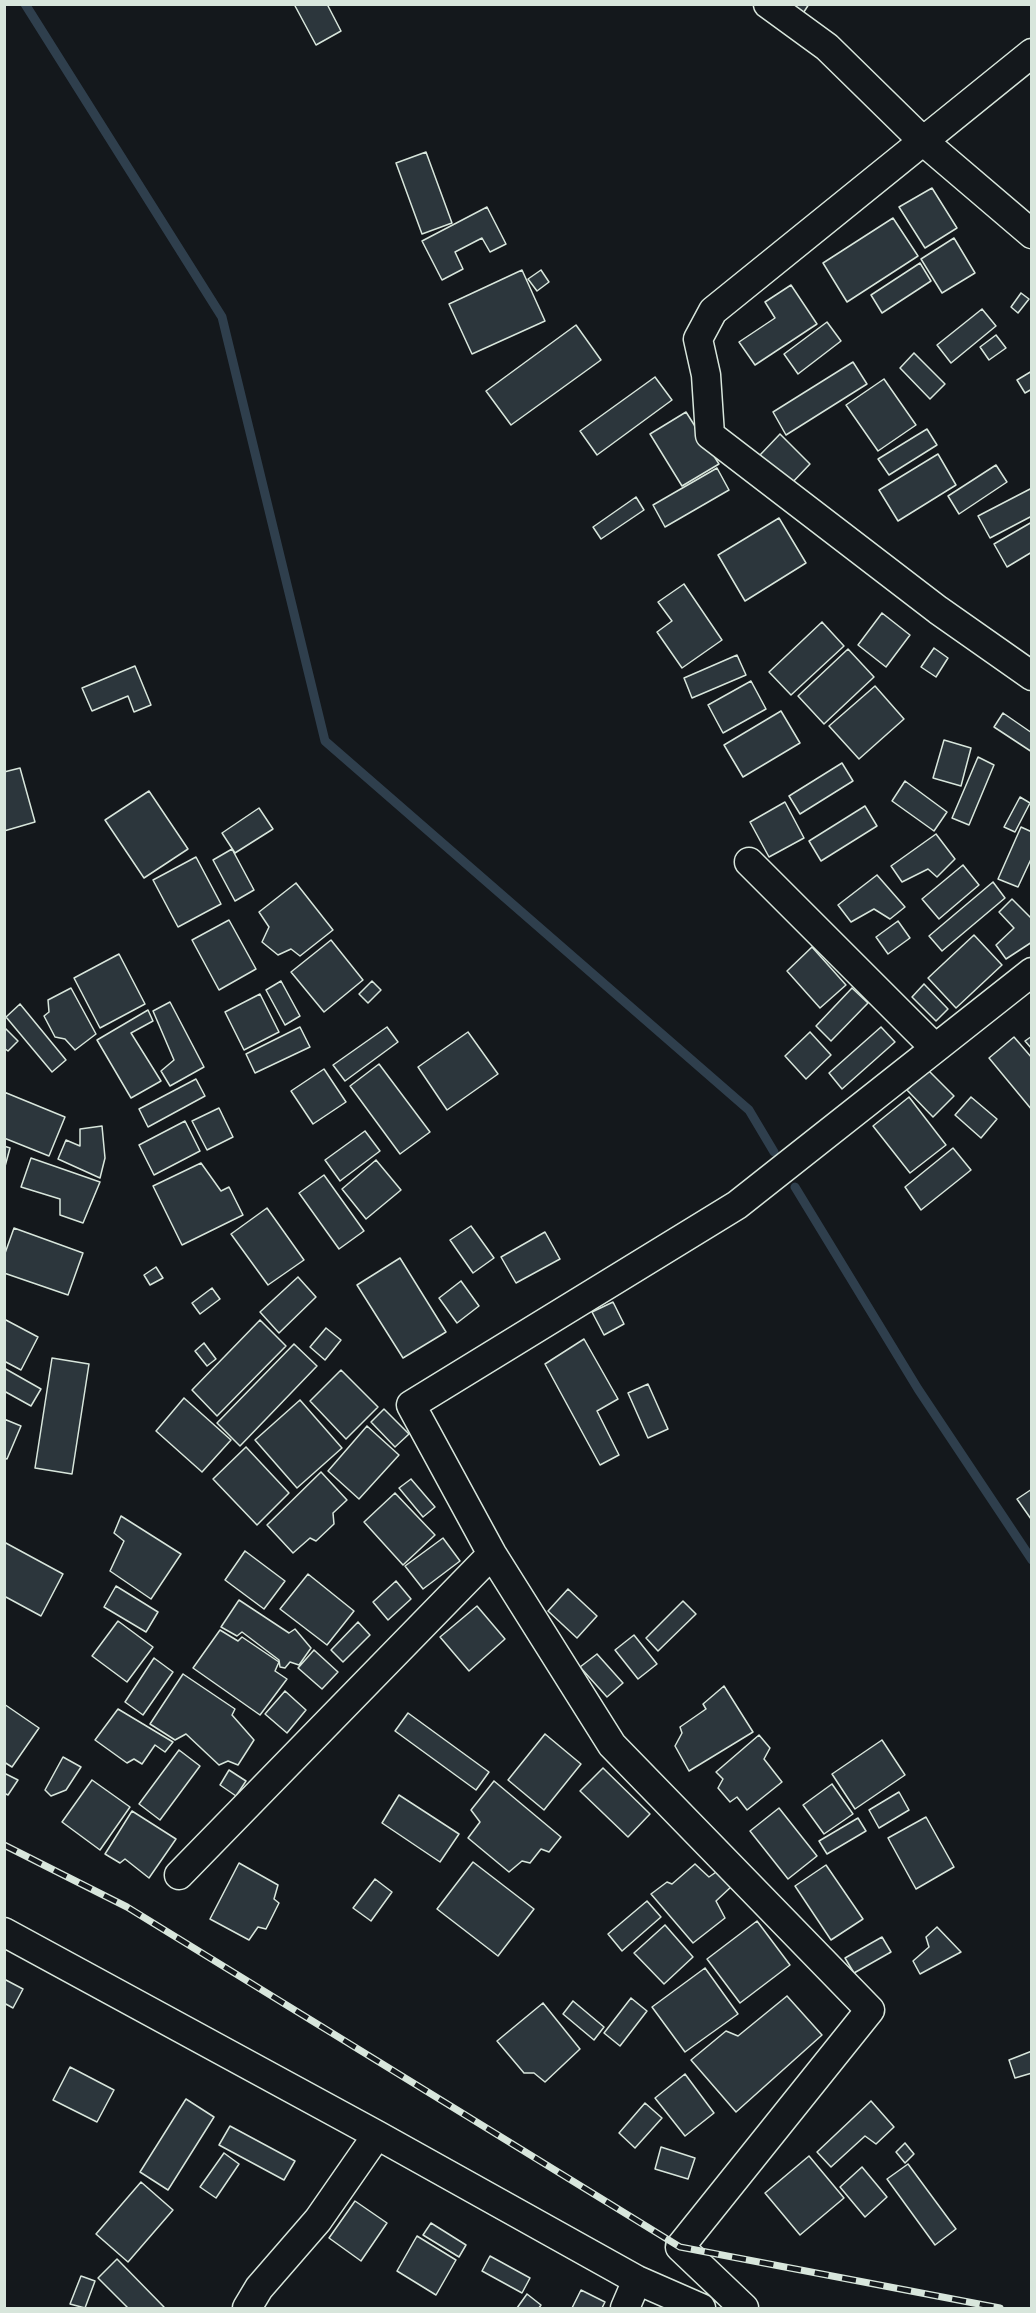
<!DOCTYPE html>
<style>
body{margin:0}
#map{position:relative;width:1036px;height:2313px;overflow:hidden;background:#14181c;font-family:"DM Sans",sans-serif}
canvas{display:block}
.frame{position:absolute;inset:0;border:6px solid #d8e6dc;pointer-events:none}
</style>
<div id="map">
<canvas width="1036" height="2313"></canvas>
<div class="frame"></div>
</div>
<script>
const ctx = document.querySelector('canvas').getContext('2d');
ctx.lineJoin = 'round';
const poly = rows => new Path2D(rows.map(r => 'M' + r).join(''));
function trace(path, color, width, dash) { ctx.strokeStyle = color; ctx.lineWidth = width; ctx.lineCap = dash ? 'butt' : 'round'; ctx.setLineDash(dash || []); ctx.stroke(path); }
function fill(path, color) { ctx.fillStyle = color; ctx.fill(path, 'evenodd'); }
trace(poly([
 [25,4,222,317,325,741,749,1110,774,1152],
 [795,1187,918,1389,1032,1560]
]), '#2f3f4d', 9);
const building = poly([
 [294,4,327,4,341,31,316,45,294,4],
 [787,4,809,4,802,15,787,4],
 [426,152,452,223,422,234,396,163,426,152],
 [932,188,957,228,925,248,899,207,932,188],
 [487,207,506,244,490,252,482,238,455,252,463,269,442,280,422,241,487,207],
 [893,218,918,256,847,302,823,263,893,218],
 [954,238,975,273,942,293,921,259,954,238],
 [920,263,931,281,882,313,871,295,920,263],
 [522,270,545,321,472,354,449,304,522,270],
 [541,270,549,282,537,291,528,279,541,270],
 [791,285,817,324,755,365,739,342,775,318,765,302,791,285],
 [1021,293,1029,299,1018,313,1011,307,1021,293],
 [982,309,996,326,951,363,937,345,982,309],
 [827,322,841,341,798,374,784,354,827,322],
 [576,325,601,360,511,425,486,391,576,325],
 [996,335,1006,348,989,360,980,347,996,335],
 [914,353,945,384,930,399,900,368,914,353],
 [853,362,867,384,786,435,773,412,853,362],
 [1032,371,1032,389,1025,393,1017,380,1032,371],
 [655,377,672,400,597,455,580,431,655,377],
 [884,379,916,425,878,451,846,405,884,379],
 [686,412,719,464,682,486,650,434,686,412],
 [927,429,937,445,889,475,878,459,927,429],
 [780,434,810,464,790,485,760,455,780,434],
 [938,454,956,485,898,521,879,490,938,454],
 [996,465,1007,482,959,514,948,496,996,465],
 [717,468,729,490,665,527,653,505,717,468],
 [1032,488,1032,516,990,538,978,516,1032,488],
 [636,497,644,510,601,539,593,527,636,497],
 [779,518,806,563,745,601,718,555,779,518],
 [1032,522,1032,552,1007,567,994,544,1032,522],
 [684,584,722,640,682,668,657,632,672,621,658,602,684,584],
 [882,613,910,635,886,667,858,645,882,613],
 [822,622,844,646,791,695,769,672,822,622],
 [934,648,948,658,936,677,921,667,934,648],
 [848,649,874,677,824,724,798,696,848,649],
 [737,655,746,675,692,698,684,678,737,655],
 [135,666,151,705,134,712,128,696,92,711,82,688,135,666],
 [751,681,766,709,723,733,708,705,751,681],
 [875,686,904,719,859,759,829,726,875,686],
 [781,711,800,743,743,777,724,745,781,711],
 [1003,713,1032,733,1032,752,994,727,1003,713],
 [944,740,971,748,961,786,933,778,944,740],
 [978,757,994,765,969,825,952,818,978,757],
 [842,763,853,781,800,814,789,796,842,763],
 [20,768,35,822,4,831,4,772,20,768],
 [905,781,947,812,934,831,892,801,905,781],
 [149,791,188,849,144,878,105,820,149,791],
 [1020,797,1030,803,1015,832,1004,827,1020,797],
 [785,802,804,838,769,857,750,822,785,802],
 [865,806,877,826,821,861,809,841,865,806],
 [259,808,273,829,235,853,222,833,259,808],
 [1021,827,1032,832,1032,857,1018,887,998,879,1021,827],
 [936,834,955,859,937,877,928,869,902,882,891,866,936,834],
 [232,849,254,890,235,901,213,860,232,849],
 [196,857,221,904,178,927,153,880,196,857],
 [963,865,979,885,939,919,922,899,963,865],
 [877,875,905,907,890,919,874,909,851,922,838,905,877,875],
 [993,882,1005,898,942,951,929,936,993,882],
 [296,883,333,930,300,956,291,949,278,955,262,942,269,927,259,912,296,883],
 [1012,899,1032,919,1032,942,1006,959,996,945,1014,928,999,912,1012,899],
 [229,920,256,969,219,990,192,940,229,920],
 [898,921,910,938,888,954,876,937,898,921],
 [974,935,1002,965,956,1008,928,978,974,935],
 [331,940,363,980,324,1012,291,972,331,940],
 [812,947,846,985,820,1008,787,971,812,947],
 [119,954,145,1004,100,1028,74,978,119,954],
 [281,981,300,1016,285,1025,266,990,281,981],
 [372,981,381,990,368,1003,359,994,372,981],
 [924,984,948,1009,936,1021,912,997,924,984],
 [71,988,96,1034,75,1050,65,1039,55,1037,44,1016,49,1012,48,1000,71,988],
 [852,988,868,1003,831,1041,816,1026,852,988],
 [260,994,279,1032,244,1050,225,1012,260,994],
 [170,1002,204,1067,170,1086,161,1071,174,1060,153,1011,170,1002],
 [20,1004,66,1060,52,1072,6,1017,20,1004],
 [148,1010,153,1021,131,1033,161,1081,131,1098,97,1040,148,1010],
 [4,1027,18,1041,8,1051,4,1048,4,1027],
 [300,1027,310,1047,255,1073,246,1054,300,1027],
 [387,1027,398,1042,345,1081,333,1065,387,1027],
 [881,1027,895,1042,842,1089,829,1073,881,1027],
 [468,1032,498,1074,447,1110,418,1067,468,1032],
 [810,1032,831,1055,806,1079,785,1056,810,1032],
 [1032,1036,1032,1049,1025,1041,1032,1036],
 [1014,1037,1032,1058,1032,1110,989,1058,1014,1037],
 [379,1064,430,1132,400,1154,350,1086,379,1064],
 [324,1069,346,1102,313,1124,291,1091,324,1069],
 [928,1070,954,1096,933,1117,907,1090,928,1070],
 [196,1079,205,1096,148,1127,139,1109,196,1079],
 [4,1092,65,1117,49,1156,4,1138,4,1092],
 [909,1097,946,1145,910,1173,873,1126,909,1097],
 [971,1097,997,1119,981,1138,955,1115,971,1097],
 [219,1108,233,1137,207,1150,192,1121,219,1108],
 [185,1121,200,1151,154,1175,139,1145,185,1121],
 [102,1126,105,1158,100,1178,58,1159,66,1140,80,1146,80,1129,102,1126],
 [365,1131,380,1151,340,1181,325,1160,365,1131],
 [4,1146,10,1148,4,1170,4,1146],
 [953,1148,971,1170,921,1210,905,1187,953,1148],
 [31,1158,100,1182,83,1223,60,1215,60,1199,21,1187,31,1158],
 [376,1160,401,1190,366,1219,342,1189,376,1160],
 [201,1163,221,1191,229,1187,243,1215,182,1245,153,1186,201,1163],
 [324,1175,364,1231,339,1249,299,1193,324,1175],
 [267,1208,304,1260,268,1285,231,1234,267,1208],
 [471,1226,494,1258,473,1273,450,1240,471,1226],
 [14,1228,83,1253,68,1295,4,1273,4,1256,14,1228],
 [545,1232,560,1259,516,1283,501,1257,545,1232],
 [400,1258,446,1332,403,1358,357,1285,400,1258],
 [156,1267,163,1278,150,1285,144,1275,156,1267],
 [298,1277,316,1297,279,1333,260,1312,298,1277],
 [461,1281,479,1306,457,1323,439,1298,461,1281],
 [212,1288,220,1299,200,1314,192,1303,212,1288],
 [613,1302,624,1324,604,1335,592,1312,613,1302],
 [4,1319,38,1337,21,1370,4,1361,4,1319],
 [260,1320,286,1346,217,1416,192,1390,260,1320],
 [326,1328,341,1340,325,1360,310,1347,326,1328],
 [584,1339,618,1399,597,1411,619,1455,600,1465,545,1364,584,1339],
 [204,1343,216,1359,207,1366,195,1351,204,1343],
 [294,1344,317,1366,240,1446,217,1423,294,1344],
 [52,1358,89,1364,72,1474,35,1468,52,1358],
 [4,1368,41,1389,31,1406,4,1391,4,1368],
 [341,1370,378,1407,346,1439,310,1401,341,1370],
 [648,1384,668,1429,648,1438,628,1393,648,1384],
 [184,1398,231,1440,202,1472,156,1431,184,1398],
 [300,1400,342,1448,297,1488,255,1440,300,1400],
 [384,1409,409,1434,395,1447,371,1422,384,1409],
 [4,1419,21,1426,7,1459,4,1458,4,1419],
 [367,1426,399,1455,359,1499,328,1471,367,1426],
 [246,1447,289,1493,257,1525,213,1479,246,1447],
 [321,1472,347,1500,333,1513,334,1524,316,1541,310,1538,293,1553,267,1525,321,1472],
 [411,1479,435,1507,423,1517,399,1488,411,1479],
 [1032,1489,1032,1519,1031,1519,1017,1499,1032,1489],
 [395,1493,435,1535,403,1565,364,1522,395,1493],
 [121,1516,181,1554,151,1599,110,1571,124,1541,114,1533,121,1516],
 [443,1538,460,1561,423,1589,405,1566,443,1538],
 [4,1542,63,1574,41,1616,4,1596,4,1542],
 [245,1551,285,1581,264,1609,225,1580,245,1551],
 [308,1574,354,1611,327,1645,280,1609,308,1574],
 [396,1581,411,1599,388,1620,373,1602,396,1581],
 [116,1586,158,1612,146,1632,104,1607,116,1586],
 [568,1589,597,1616,577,1638,548,1611,568,1589],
 [239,1600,289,1633,295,1629,311,1648,299,1665,290,1662,285,1668,280,1667,279,1660,242,1632,237,1636,221,1627,239,1600],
 [683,1601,696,1614,658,1651,646,1638,683,1601],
 [477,1606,505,1639,469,1671,440,1637,477,1606],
 [118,1621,153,1647,127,1682,92,1656,118,1621],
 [358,1622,370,1635,343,1662,331,1650,358,1622],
 [220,1630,238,1641,242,1637,279,1662,275,1671,287,1679,260,1715,193,1668,220,1630],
 [634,1635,657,1664,638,1679,615,1650,634,1635],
 [314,1650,338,1672,322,1689,298,1668,314,1650],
 [597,1654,623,1683,607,1697,580,1667,597,1654],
 [154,1658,173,1672,143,1715,125,1702,154,1658],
 [183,1674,235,1709,232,1715,254,1740,238,1765,228,1761,219,1765,186,1734,175,1740,150,1724,183,1674],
 [724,1686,753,1732,689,1771,675,1746,682,1733,680,1727,706,1709,703,1704,724,1686],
 [285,1691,306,1710,287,1733,265,1714,285,1691],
 [4,1704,39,1728,12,1767,4,1762,4,1704],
 [118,1709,173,1742,165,1752,155,1745,142,1764,134,1759,127,1763,95,1740,118,1709],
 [408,1713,489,1772,476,1790,395,1731,408,1713],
 [545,1734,581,1764,544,1810,508,1780,545,1734],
 [759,1735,770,1748,764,1759,782,1782,747,1810,737,1797,730,1802,718,1788,723,1779,716,1772,759,1735],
 [882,1740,905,1775,855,1809,832,1774,882,1740],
 [179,1750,200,1766,160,1820,139,1804,179,1750],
 [63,1757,81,1767,66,1790,51,1796,45,1790,63,1757],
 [603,1768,650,1814,628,1837,580,1791,603,1768],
 [229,1770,246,1781,236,1796,220,1785,229,1770],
 [4,1773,18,1780,8,1795,4,1793,4,1773],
 [92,1780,130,1807,100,1850,62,1822,92,1780],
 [494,1781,561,1837,549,1852,541,1849,530,1863,522,1861,509,1872,468,1838,480,1822,471,1810,494,1781],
 [832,1784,853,1814,824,1834,803,1805,832,1784],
 [899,1792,909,1810,879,1828,869,1810,899,1792],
 [399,1795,459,1834,440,1862,382,1823,399,1795],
 [779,1808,817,1856,788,1879,750,1831,779,1808],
 [132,1811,176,1839,149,1878,125,1859,120,1863,105,1854,132,1811],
 [926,1817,954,1867,916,1889,888,1838,926,1817],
 [858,1818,866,1831,827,1854,819,1841,858,1818],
 [473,1862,534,1909,498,1956,437,1909,473,1862],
 [239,1863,278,1885,274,1899,279,1903,266,1929,258,1927,249,1940,210,1919,239,1863],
 [695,1864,709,1877,719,1870,732,1886,716,1901,725,1918,693,1943,651,1894,667,1882,672,1884,695,1864],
 [826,1865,863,1919,831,1940,795,1886,826,1865],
 [375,1879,392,1892,371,1921,353,1908,375,1879],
 [647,1901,661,1917,622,1951,608,1934,647,1901],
 [757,1921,790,1965,740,2003,707,1959,757,1921],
 [665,1925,693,1957,664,1984,634,1953,665,1925],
 [937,1927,961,1952,920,1974,913,1961,929,1947,926,1937,937,1927],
 [882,1937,891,1952,854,1973,845,1958,882,1937],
 [705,1968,738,2014,685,2052,652,2007,705,1968],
 [4,1979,23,1989,13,2008,4,2003,4,1979],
 [787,1996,822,2035,736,2112,691,2060,726,2031,738,2036,787,1996],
 [631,1998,647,2011,620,2046,604,2033,631,1998],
 [573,2001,604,2027,594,2040,563,2014,573,2001],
 [543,2003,580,2049,545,2082,534,2073,524,2073,497,2041,543,2003],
 [1032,2051,1032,2073,1015,2078,1009,2060,1032,2051],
 [70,2067,114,2090,97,2122,53,2100,70,2067],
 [685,2074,714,2113,685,2136,655,2098,685,2074],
 [186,2099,214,2117,168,2190,140,2172,186,2099],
 [871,2101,894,2127,876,2144,865,2136,831,2167,817,2152,871,2101],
 [645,2103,662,2118,635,2148,619,2133,645,2103],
 [230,2126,295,2161,284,2180,219,2145,230,2126],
 [905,2143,914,2154,905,2163,896,2152,905,2143],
 [661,2147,695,2158,688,2179,655,2169,661,2147],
 [224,2153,239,2164,216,2198,200,2187,224,2153],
 [809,2156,844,2198,800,2235,765,2193,809,2156],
 [908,2164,956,2229,935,2245,887,2179,908,2164],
 [862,2167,887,2197,865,2217,840,2187,862,2167],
 [141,2182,173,2210,128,2262,96,2234,141,2182],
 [355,2201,387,2223,361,2261,329,2238,355,2201],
 [431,2223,466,2245,459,2257,423,2235,431,2223],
 [417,2236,456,2260,436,2295,397,2271,417,2236],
 [490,2256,530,2278,522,2293,482,2271,490,2256],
 [117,2259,164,2307,163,2308,128,2308,98,2278,117,2259],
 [81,2276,95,2281,85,2308,70,2304,81,2276],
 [581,2290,605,2302,602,2308,572,2308,581,2290],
 [527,2294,541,2305,539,2308,517,2308,527,2294]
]);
fill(building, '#2c363c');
trace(building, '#d8e6dc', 1.5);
const street = poly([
 [768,4,827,47,923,141,1032,234],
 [1032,53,713,311,698,339,706,375,710,435,938,610,1032,676],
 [749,862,935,1048],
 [179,1875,492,1554],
 [4,1932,377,2135,637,2280,701,2308],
 [247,2308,259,2288,318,2220,377,2135],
 [625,2308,637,2280],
 [744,2308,680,2247,870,2010,612,1745,492,1554,411,1405,737,1205,1032,972]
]);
trace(street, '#d8e6dc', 31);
trace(street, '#14181c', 28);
const rail = poly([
 [4,1845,127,1907,680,2247,1000,2308]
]);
trace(rail, '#d8e6dc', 7);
trace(rail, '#14181c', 4.5, [14]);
</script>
